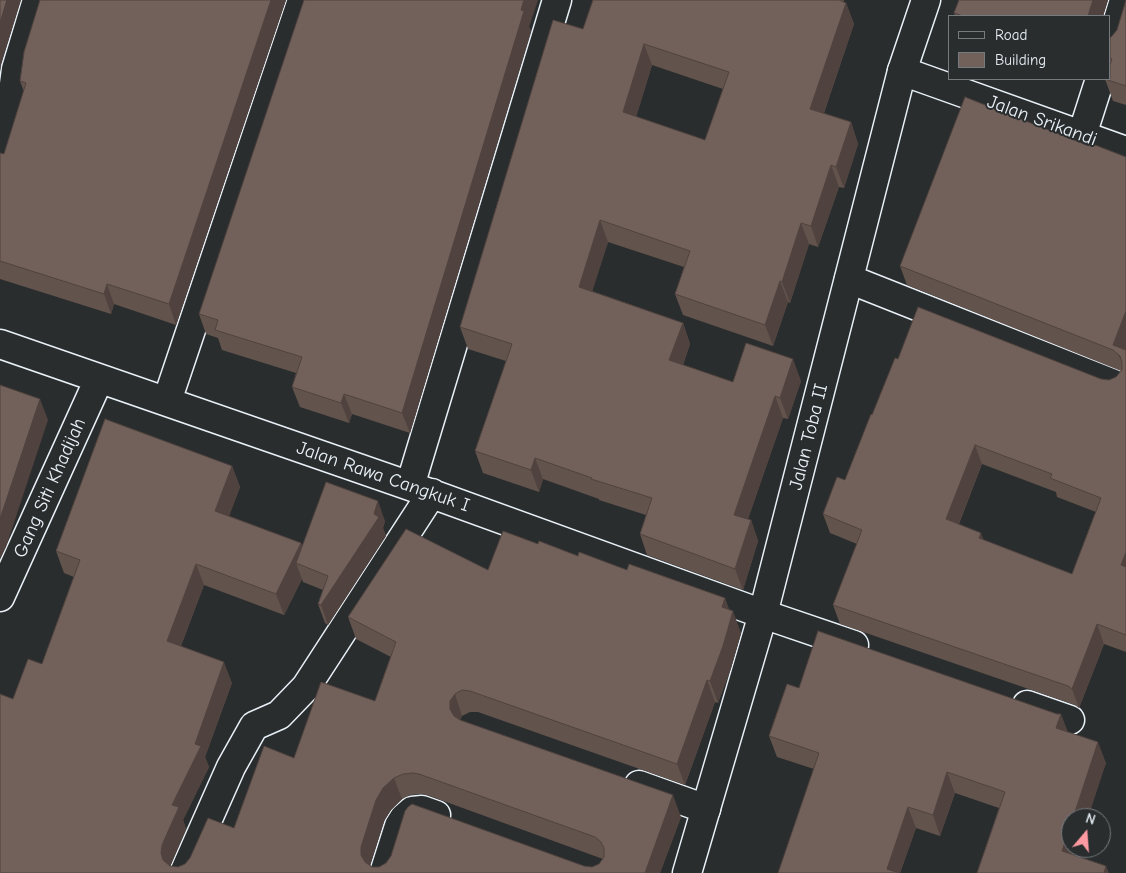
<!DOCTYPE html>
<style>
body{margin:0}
#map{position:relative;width:1126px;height:873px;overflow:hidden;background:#2a2d2e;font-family:"Comic Neue",sans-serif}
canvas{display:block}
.legend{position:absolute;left:948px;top:15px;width:162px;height:65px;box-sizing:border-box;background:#2a2d2e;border:1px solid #767b7f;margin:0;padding:6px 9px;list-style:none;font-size:15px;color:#e8f1f8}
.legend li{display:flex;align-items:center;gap:10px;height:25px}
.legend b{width:25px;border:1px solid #767b7f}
.north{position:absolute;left:1061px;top:808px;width:50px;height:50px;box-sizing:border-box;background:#2a2d2e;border:1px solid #767b7f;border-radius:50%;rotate:18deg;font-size:14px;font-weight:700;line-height:20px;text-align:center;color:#e8f1f8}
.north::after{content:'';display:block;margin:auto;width:18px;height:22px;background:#ff9aa2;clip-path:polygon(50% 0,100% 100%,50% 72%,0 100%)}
</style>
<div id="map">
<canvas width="1126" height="873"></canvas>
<ul class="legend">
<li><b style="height:6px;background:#2a2d2e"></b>Road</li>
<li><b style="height:14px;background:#72605a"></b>Building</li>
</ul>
<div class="north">N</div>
</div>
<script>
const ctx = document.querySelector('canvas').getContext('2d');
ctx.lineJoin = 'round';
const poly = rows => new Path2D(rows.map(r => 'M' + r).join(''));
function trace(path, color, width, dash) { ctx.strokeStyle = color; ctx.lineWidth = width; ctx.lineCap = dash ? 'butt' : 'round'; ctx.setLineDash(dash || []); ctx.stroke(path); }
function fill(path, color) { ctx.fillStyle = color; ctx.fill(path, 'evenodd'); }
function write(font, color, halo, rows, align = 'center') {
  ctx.font = font + ' "Comic Neue",sans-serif'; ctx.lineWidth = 4; ctx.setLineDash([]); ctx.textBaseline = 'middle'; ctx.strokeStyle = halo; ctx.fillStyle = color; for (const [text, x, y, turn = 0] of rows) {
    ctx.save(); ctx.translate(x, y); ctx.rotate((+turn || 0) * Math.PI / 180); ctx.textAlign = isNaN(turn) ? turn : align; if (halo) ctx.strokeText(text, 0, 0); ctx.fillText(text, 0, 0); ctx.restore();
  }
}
const street = poly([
 [1110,46,1124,0],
 [902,71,1126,151],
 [1082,135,1100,79],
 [0,158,8,129,16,69,37,0],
 [849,279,1114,384],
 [0,344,410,486,763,614,854,645],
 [167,401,302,0],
 [410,486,557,0],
 [0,597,99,379],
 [1027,705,1070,720],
 [639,785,706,809],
 [184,873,231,767,254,726,279,715,306,687,432,493],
 [384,873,399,826,404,818,412,811,422,810,436,815]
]);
const secondary = poly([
 [687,873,763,614,902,71,926,0]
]);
trace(street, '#e8f1f8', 31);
trace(secondary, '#e8f1f8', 31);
trace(street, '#2a2d2e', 28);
trace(secondary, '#2a2d2e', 28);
fill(poly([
 [40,0,286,0,176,325,114,304,111,314,0,279,0,153,4,154,24,92,20,81],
 [593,0,844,0,843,2,846,3,854,24,824,113,851,122,858,144,844,188,839,187,818,247,809,244,790,303,788,302,773,346,683,315,675,294,684,267,608,242,592,291,683,323,690,344,683,365,733,382,801,381,788,419,783,418,748,519,751,520,758,541,743,590,647,555,640,534,646,515,599,500,599,499,543,479,539,492,483,473,475,451,506,361,468,349,460,327,583,29],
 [652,65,723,89,705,140,636,117],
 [959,0,1108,0,1103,16,955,16,954,13],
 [1126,0,1126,105,1113,101,1105,79,1110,79,1110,38,1112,36,1117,30],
 [529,27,531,31,410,433,352,414,349,423,300,407,292,387,296,373,222,350,218,338,206,334,199,314],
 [1089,146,1126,157,1126,348,1125,350,1126,350,1126,652,1104,644,1079,708,1075,705,840,624,833,605,857,544,830,533,823,514,845,480,872,415,898,359,1109,380,1116,377,1121,371,907,285,900,266],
 [982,464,1056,492,1057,497,1096,512,1072,574,984,540,959,524],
 [232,466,240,487,229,516,301,543,302,546,385,521,383,528,386,536,328,625,325,623,318,604,323,590,303,582,302,579,284,615,204,585,181,646,232,683,205,757,209,767,183,820,186,829,170,866,178,867,185,864,234,828,294,758,375,701,391,657,356,639,348,617,488,570,538,544,725,598,729,610,741,633,731,668,718,703,715,702,685,785,478,712,470,712,462,716,460,720,681,817,660,873,0,873,13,699,42,664,74,577,64,573,56,551],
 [421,794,427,795,603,859,599,864,592,867,372,867,370,865,384,821,391,810,402,799,410,795],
 [799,688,1068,732,1106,763,1071,848,1078,848,1075,856,977,873,999,808,955,793,940,836,916,828,900,873,814,769,777,757,769,736]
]), '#62534d');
fill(poly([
 [7,0,21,0,1,64,0,72,0,23],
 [271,0,286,0,176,325,169,304],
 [524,0,538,0,529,27,531,31,410,433,402,413],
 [1093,0,1108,0,1103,16,1088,16],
 [846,3,854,24,818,130,810,109],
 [644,44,652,65,631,134,623,112],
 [851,122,858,144,844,188,836,167],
 [831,165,839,187,818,247,811,226],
 [600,220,608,242,587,308,579,287],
 [801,223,809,244,790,303,782,282],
 [780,281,788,302,773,346,765,325],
 [107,284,114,304,111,314,104,294],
 [1126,311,1126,348,1121,360,1113,345],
 [683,323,690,344,677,382,669,360],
 [793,359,801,381,788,419,780,398],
 [344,394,352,414,349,423,341,403],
 [775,396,783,418,742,536,734,515],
 [40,399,48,420,6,547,0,559,0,519],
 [975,445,982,464,953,538,946,519],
 [535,458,543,479,539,492,531,470],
 [232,466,240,487,223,532,215,511],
 [378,501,385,521,383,528,386,536,328,625,321,605,374,514],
 [751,520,758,541,743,590,735,569],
 [981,533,988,552,979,538],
 [301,543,309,565,296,563,302,579,284,615,276,594],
 [1126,552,1126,579,1121,565],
 [196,564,204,585,175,662,167,641],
 [725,598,732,617,733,611,741,633,731,668,718,703,710,681,722,607],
 [1097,624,1104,644,1079,708,1072,689],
 [224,662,232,683,205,757,209,767,183,820,186,829,170,867,169,873,161,853,172,805],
 [707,680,715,702,685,785,677,764],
 [455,694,462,716,458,722,458,730,450,709,450,701],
 [1061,714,1069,735,1056,728],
 [1098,742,1106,763,1088,818,1073,818],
 [947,772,955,793,940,836,933,815],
 [394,778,402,799,391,810,384,821,369,869,361,855,361,847,376,800,383,788],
 [673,795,681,817,660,873,645,873],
 [908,807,916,828,900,873,887,869],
 [1071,824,1071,848,1078,848,1070,872,1062,851],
 [1106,866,1109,873,1104,873]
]), '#50433f');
const building = poly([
 [0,0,7,0,0,23,0,0],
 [40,0,271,0,169,304,107,284,104,294,0,261,0,153,4,154,26,83,20,81,24,52,40,0],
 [304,0,524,0,521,10,524,11,402,413,344,394,341,403,292,387,302,357,215,330,218,320,199,314,304,0],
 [593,0,839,0,846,3,810,109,851,122,836,167,831,165,811,226,801,223,782,282,780,281,765,325,675,294,690,251,600,220,579,287,683,323,669,360,733,382,746,343,793,359,780,398,775,396,734,515,751,520,735,569,640,534,652,498,591,479,592,478,535,458,531,470,475,451,512,344,460,327,553,20,583,29,593,0],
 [644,44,729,72,705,140,623,112,644,44],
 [959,0,1093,0,1088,16,963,16,954,13,959,0],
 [1126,0,1126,86,1105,79,1110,79,1110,65,1112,59,1110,58,1110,38,1112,36,1117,30,1126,0],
 [965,97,1089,146,1090,143,1126,157,1126,311,1113,345,1126,350,1126,552,1121,565,1126,567,1126,635,1097,624,1072,689,1068,686,833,605,862,530,823,514,837,477,845,480,871,414,872,415,895,358,898,359,918,307,1101,379,1109,380,1116,377,1122,370,1122,362,1120,356,1113,350,900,266,965,97],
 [975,445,1052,474,1050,478,1101,498,1072,574,979,538,981,533,946,519,975,445],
 [0,385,40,399,0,519,0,385],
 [105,419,232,466,215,511,301,543,276,594,196,564,167,641,224,662,195,744,201,746,172,805,179,807,162,845,161,853,163,860,170,866,178,867,185,864,190,858,208,818,234,828,264,746,294,758,321,682,375,701,396,642,348,617,406,529,488,570,503,531,538,544,539,541,578,556,579,552,627,570,629,564,725,598,722,607,733,611,723,646,710,681,707,680,677,764,470,691,462,690,455,694,450,701,450,709,454,716,460,720,673,795,645,873,0,873,0,694,13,699,28,659,42,664,80,560,56,551,105,419],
 [413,773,419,774,595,837,601,842,604,848,604,857,599,864,592,867,584,866,412,804,408,807,405,811,391,856,386,863,379,867,372,867,365,862,361,855,361,847,376,800,383,788,394,778,403,774,413,773],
 [326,482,378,501,374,514,379,517,321,605,318,604,328,576,296,563,326,482],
 [818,631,1057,714,1061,714,1056,728,1098,742,1073,818,1071,818,1071,824,1062,851,1106,866,1104,873,977,873,1005,792,947,772,933,815,908,807,887,869,899,873,778,873,819,753,769,736,787,684,799,688,818,631]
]);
fill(building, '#72605a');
trace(building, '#50433f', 1);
write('19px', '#e8f1f8', '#2a2d2e', [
 ["Jalan Srikandi",1042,121,20],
 ["Jalan Toba II",809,437,-76],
 ["Jalan Rawa Cangkuk I",383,477,19],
 ["Gang Siti Khadijah",50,488,-66]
]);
</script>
